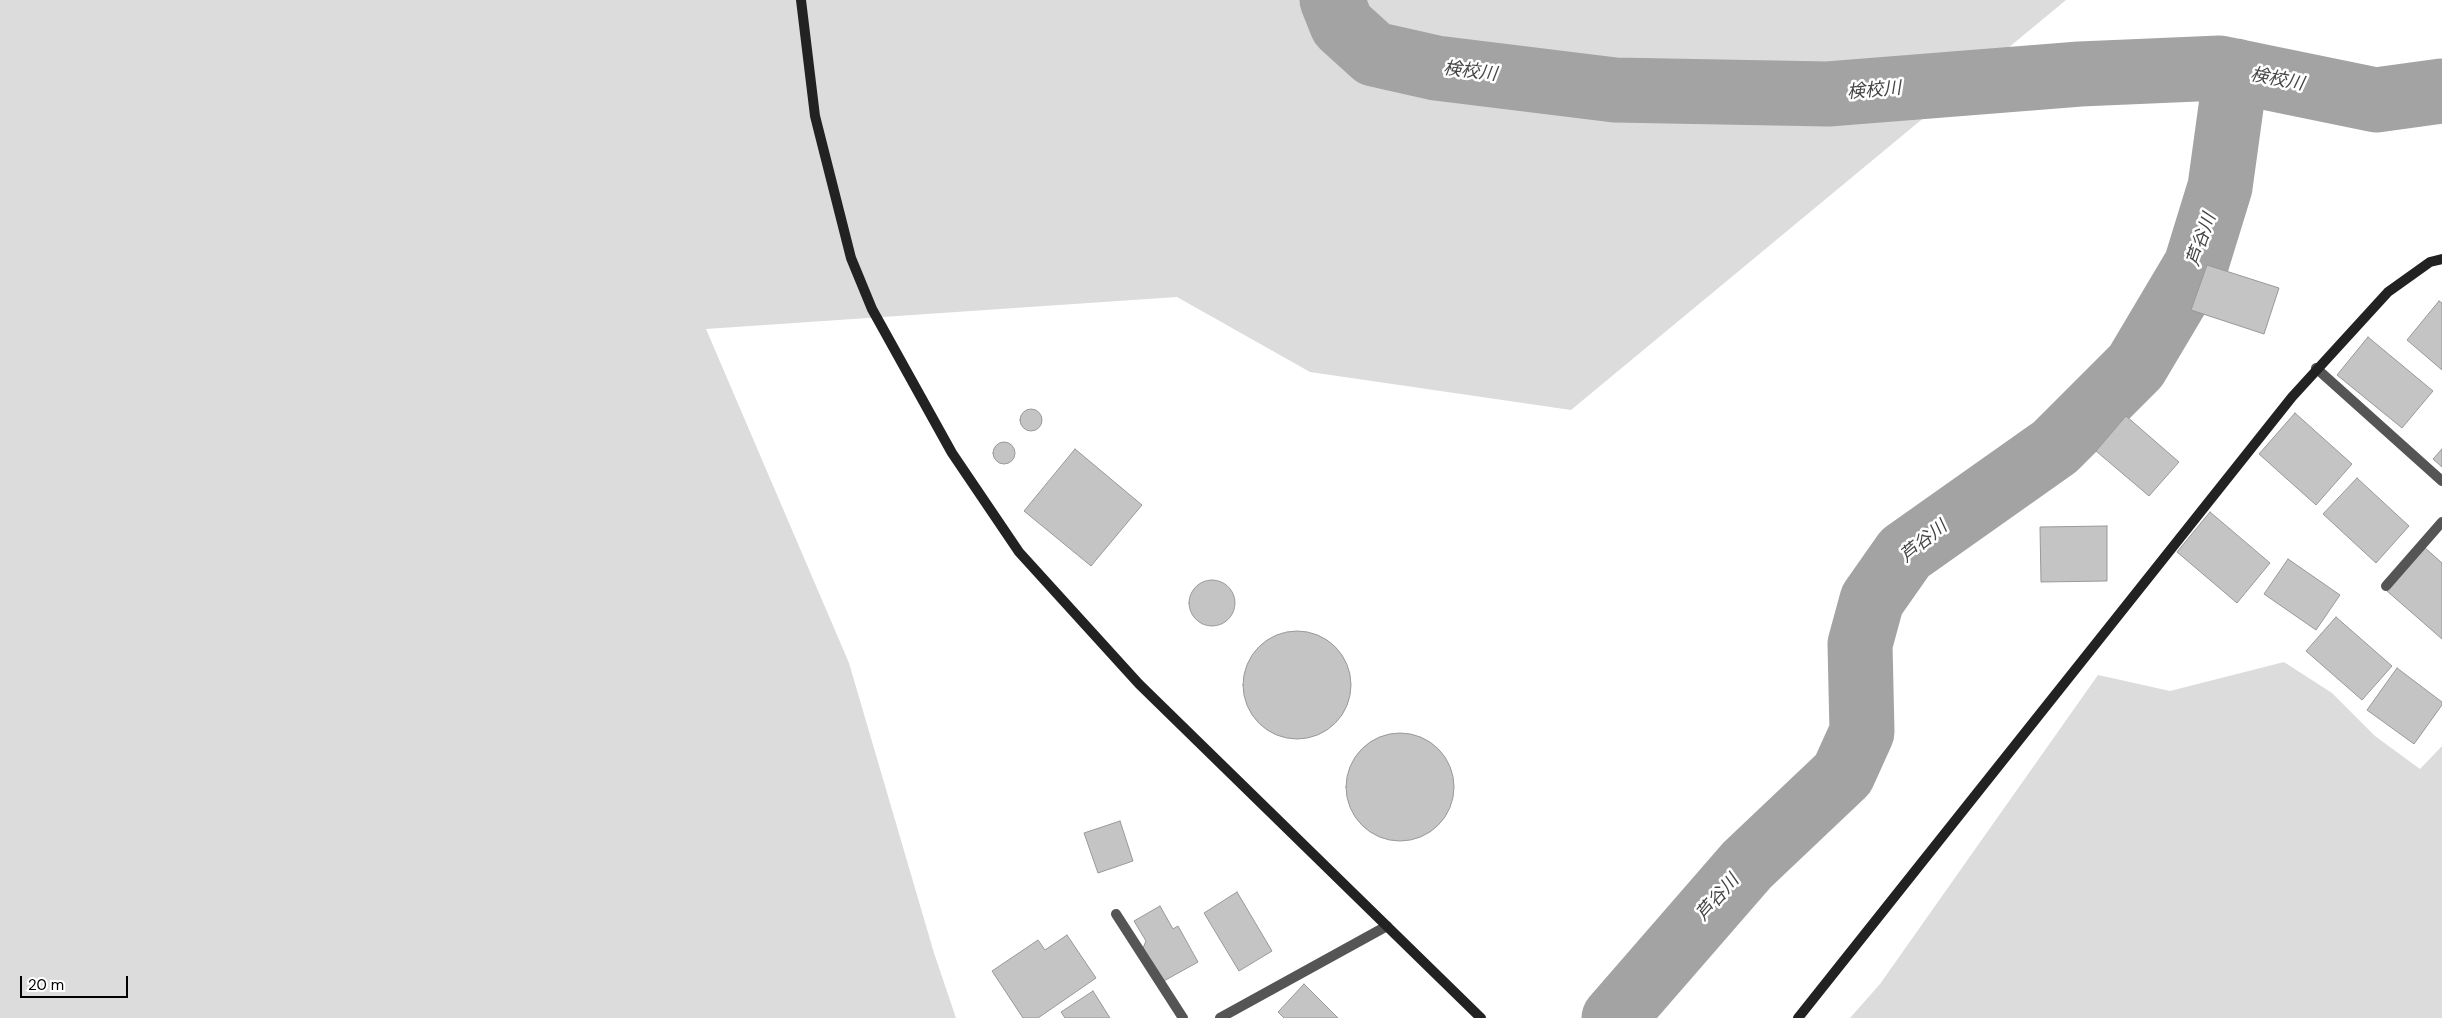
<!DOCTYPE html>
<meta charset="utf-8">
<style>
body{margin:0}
#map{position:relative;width:2442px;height:1018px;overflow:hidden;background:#fff;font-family:"DM Sans",sans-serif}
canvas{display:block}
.scale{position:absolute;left:20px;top:976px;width:108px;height:22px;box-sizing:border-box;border:2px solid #000;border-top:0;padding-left:6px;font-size:15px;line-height:18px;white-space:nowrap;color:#000;-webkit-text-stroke:4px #fff;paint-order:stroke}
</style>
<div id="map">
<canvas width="2442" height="1018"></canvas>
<div class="scale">20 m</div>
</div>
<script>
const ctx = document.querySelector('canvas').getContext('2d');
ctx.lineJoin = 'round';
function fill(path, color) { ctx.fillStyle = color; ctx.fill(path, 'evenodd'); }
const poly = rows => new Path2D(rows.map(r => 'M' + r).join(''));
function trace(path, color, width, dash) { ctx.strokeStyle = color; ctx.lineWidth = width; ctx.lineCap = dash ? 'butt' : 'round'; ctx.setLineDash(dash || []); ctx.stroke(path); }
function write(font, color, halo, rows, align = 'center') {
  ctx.font = font + ' "DM Sans","Noto Sans JP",sans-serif'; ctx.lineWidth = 5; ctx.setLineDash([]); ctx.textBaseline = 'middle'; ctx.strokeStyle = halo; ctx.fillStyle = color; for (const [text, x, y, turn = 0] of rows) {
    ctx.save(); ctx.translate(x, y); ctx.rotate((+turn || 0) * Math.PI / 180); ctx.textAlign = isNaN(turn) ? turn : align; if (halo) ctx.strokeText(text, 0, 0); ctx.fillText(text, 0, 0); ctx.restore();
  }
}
fill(poly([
 [0,0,2066,0,1571,410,1310,372,1177,297,706,329,849,663,934,953,956,1018,0,1018],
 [2284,662,2332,693,2375,736,2420,769,2442,746,2442,1018,1850,1018,1880,984,2098,675,2170,691]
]), '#dcdcdc');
trace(poly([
 [1332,0,1342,25,1374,54,1436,68,1615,90,1828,94,2080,74,2220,68,2376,100,2442,91],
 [1614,1018,1747,865,1843,774,1862,732,1860,644,1872,600,1905,553,2055,447,2136,366,2196,265,2220,187,2236,71]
]), '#a3a3a3', 65);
const building = poly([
 [2207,265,2279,288,2264,334,2191,310,2207,265],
 [2439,301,2442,303,2442,370,2407,340,2439,301],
 [2368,337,2433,391,2402,428,2337,375,2368,337],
 '1020 420a11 11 0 1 1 22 0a11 11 0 1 1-22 0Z',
 [2295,413,2352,464,2316,505,2259,454,2295,413],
 [2126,416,2179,462,2149,496,2096,451,2126,416],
 '993 453a11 11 0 1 1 22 0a11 11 0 1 1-22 0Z',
 [1075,449,1142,505,1091,566,1024,511,1075,449],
 [2442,449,2442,467,2433,459,2442,449],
 [2357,478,2409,526,2376,563,2323,514,2357,478],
 [2210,512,2270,563,2237,603,2177,552,2210,512],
 [2107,526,2107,581,2041,582,2040,527,2107,526],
 [2424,547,2442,563,2442,639,2387,591,2424,547],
 [2288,559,2340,595,2316,630,2264,594,2288,559],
 '1189 603a23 23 0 1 1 46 0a23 23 0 1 1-46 0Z',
 [2336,617,2392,666,2362,700,2306,651,2336,617],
 '1243 685a54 54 0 1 1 108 0a54 54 0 1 1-108 0Z',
 [2397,668,2442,702,2442,705,2414,744,2367,710,2397,668],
 '1346 787a54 54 0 1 1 108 0a54 54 0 1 1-108 0Z',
 [1120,821,1133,861,1098,873,1084,833,1120,821],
 [1237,892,1272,951,1239,971,1204,913,1237,892],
 [1160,906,1173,929,1178,926,1198,962,1162,982,1143,948,1146,941,1134,921,1160,906],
 [1067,935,1096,978,1038,1018,1023,1018,992,971,1038,940,1045,950,1067,935],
 [1304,984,1338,1018,1284,1018,1278,1012,1304,984],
 [1093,991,1110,1018,1065,1018,1061,1012,1093,991]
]);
fill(building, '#c4c4c4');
trace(building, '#999', 1);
trace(poly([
 [2316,368,2442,481],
 [2386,586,2442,522],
 [1116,914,1183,1018],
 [1220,1018,1387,926]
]), '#555', 10);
trace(poly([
 [801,0,815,116,851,258,872,309,952,453,1019,552,1139,684,1481,1018],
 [1798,1018,2292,397,2388,292,2430,262,2442,259]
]), '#222', 10);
write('italic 18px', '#444', '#fff', [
 ["検校川",1470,72,7],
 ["検校川",2277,80,11],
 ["検校川",1874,91,-5],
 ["芦谷川",2202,240,-71],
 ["芦谷川",1924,542,-39],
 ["芦谷川",1718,898,-49]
]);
</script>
